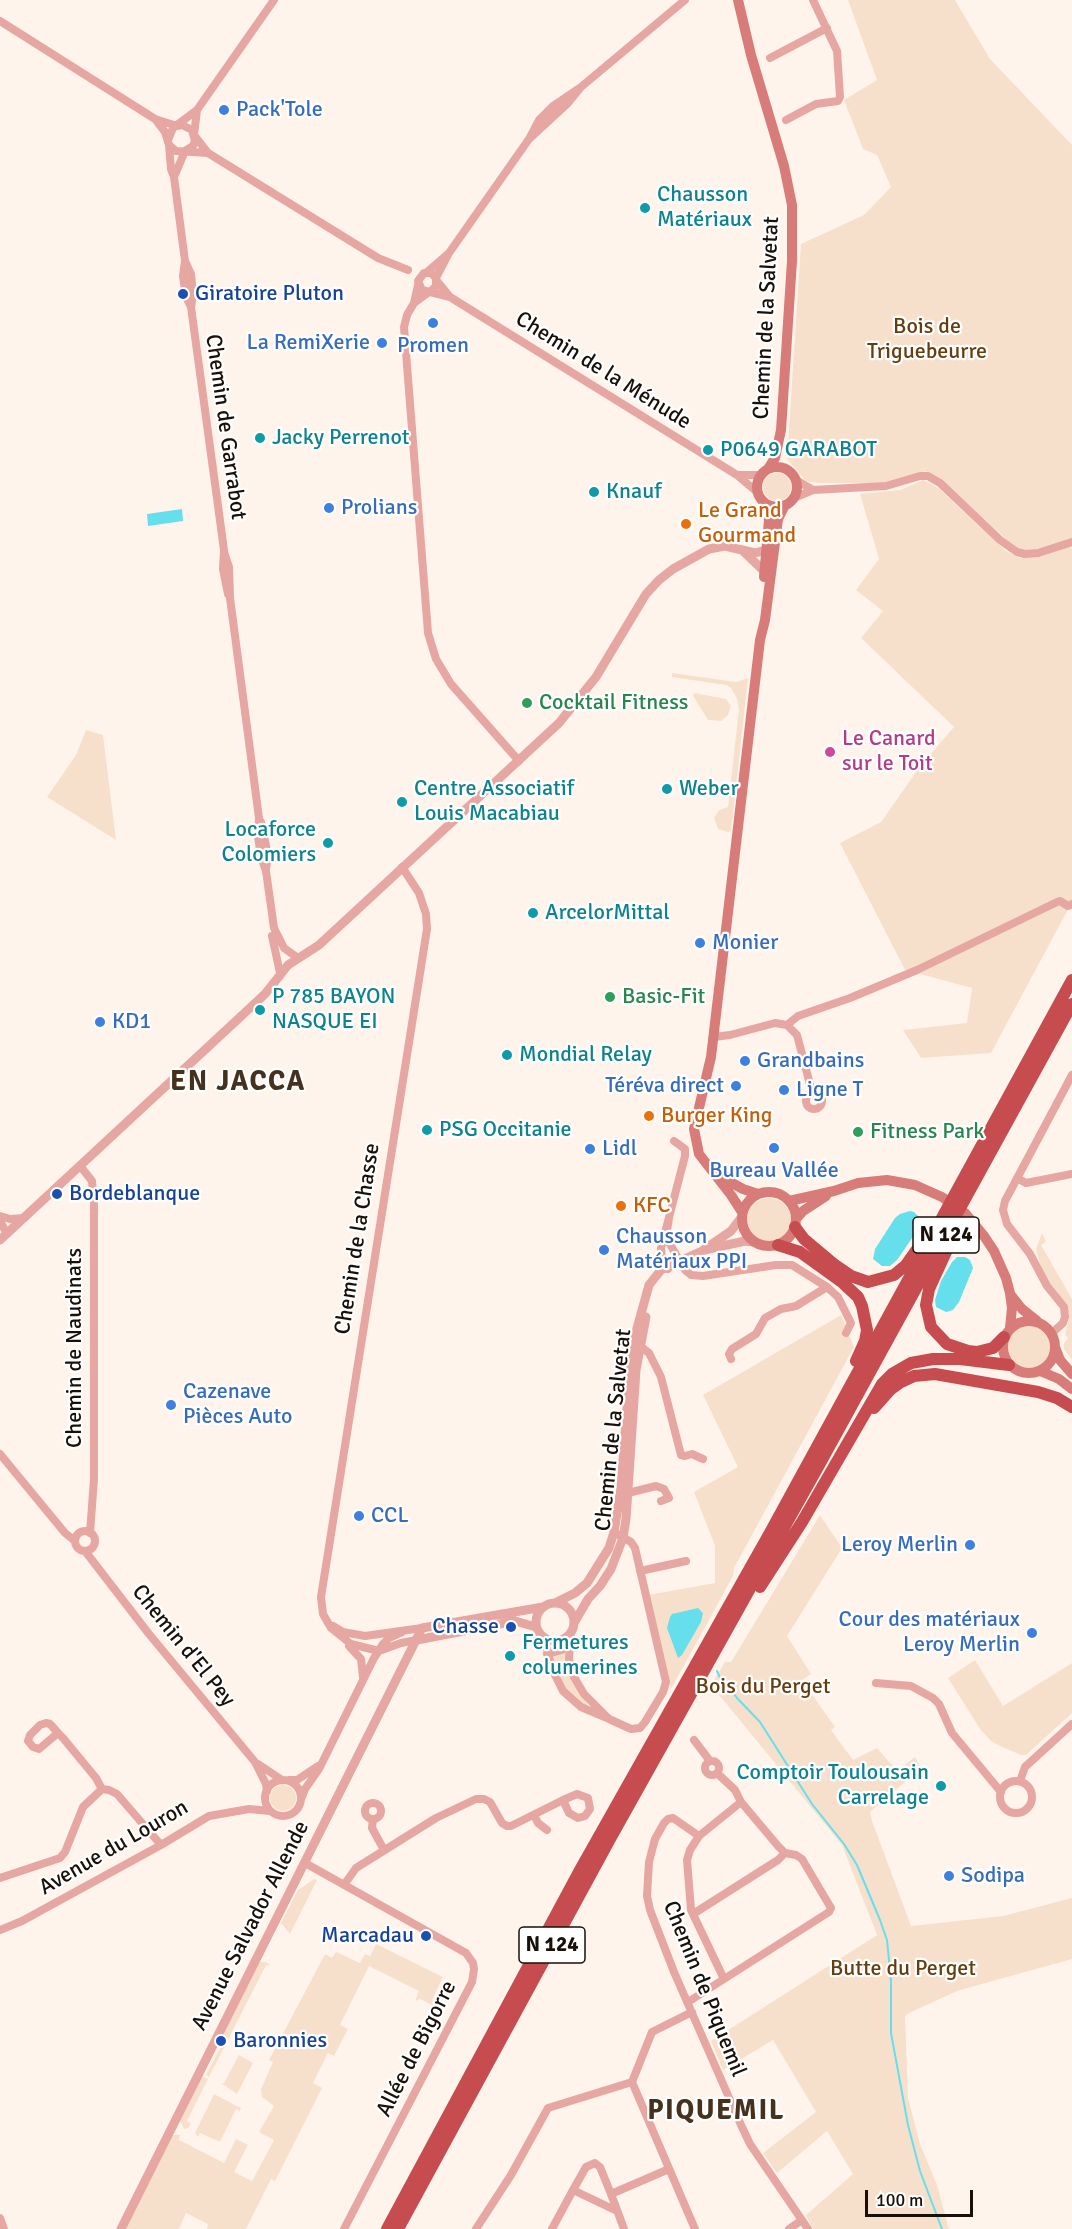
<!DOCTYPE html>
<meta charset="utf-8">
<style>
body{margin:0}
#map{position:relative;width:1072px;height:2229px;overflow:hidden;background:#fff4eb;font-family:Signika,sans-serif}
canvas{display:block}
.scale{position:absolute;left:865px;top:2190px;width:108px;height:27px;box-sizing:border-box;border:3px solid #191109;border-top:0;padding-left:8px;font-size:18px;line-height:21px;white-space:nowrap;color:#191109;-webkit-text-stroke:4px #fff;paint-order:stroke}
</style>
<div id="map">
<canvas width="1072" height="2229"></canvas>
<div class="scale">100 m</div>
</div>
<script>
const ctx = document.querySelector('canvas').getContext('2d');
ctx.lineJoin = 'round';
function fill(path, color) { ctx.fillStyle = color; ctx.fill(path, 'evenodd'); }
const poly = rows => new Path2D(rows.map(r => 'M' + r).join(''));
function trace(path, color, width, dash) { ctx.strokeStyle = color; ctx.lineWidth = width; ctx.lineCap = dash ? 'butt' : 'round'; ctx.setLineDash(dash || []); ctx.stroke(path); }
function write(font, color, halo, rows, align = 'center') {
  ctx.font = font + ' Signika,sans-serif'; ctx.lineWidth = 4.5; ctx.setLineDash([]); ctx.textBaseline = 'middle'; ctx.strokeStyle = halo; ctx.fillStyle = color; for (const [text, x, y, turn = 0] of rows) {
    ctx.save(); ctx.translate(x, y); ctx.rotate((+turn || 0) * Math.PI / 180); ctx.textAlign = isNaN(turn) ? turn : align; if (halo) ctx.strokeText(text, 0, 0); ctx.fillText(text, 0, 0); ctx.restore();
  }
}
fill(poly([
 [848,0,955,0,990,59,1072,145,1072,545,1070,547,1072,550,1072,902,991,1053,921,1058,903,1030,967,1023,972,988,905,970,840,843,881,822,921,765,954,727,861,638,883,611,856,590,879,559,860,494,900,490,924,480,938,488,1006,551,1022,559,1016,548,938,477,926,471,884,483,818,483,806,481,787,459,801,244,864,215,891,187,877,155,863,149,844,100,877,80],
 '763 487a14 14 0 1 1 28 0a14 14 0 1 1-28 0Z',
 [672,673,736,682,748,678,731,831,728,832,718,829,714,818,719,810,728,807,739,709,737,698,731,688,726,685,672,677],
 [694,693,726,699,731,706,728,715,721,721,708,720,693,696],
 [86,730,103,735,116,840,47,797,76,755],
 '747 1220a22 22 0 1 1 44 0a22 22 0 1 1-44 0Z',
 [1042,1233,1046,1242,1041,1245,1072,1299,1072,1360,1064,1349,1064,1343,1068,1338,1065,1334,1069,1319,1068,1310,1052,1288,1041,1267,1037,1253,1036,1249],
 [841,1315,854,1347,734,1568,733,1576,671,1689,648,1595,715,1583,715,1546,694,1492,738,1467,703,1395],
 '1008 1347a21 21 0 1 1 42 0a21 21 0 1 1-42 0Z',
 [820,1515,842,1548,787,1636,811,1674,802,1680,835,1727,831,1730,853,1760,877,1748,897,1771,915,1757,921,1768,870,1812,872,1821,911,1926,1003,1916,1072,1898,1072,1959,957,1991,907,2014,905,2017,908,2098,920,2144,937,2185,949,2229,813,2229,806,2215,853,2174,827,2131,777,2173,763,2153,816,2112,773,2040,723,2070,711,2041,877,1935,842,1845,711,1685,725,1662,731,1662],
 [565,1651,570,1676,587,1704,586,1706,567,1691,558,1675,552,1656],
 [975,1660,1003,1706,1072,1663,1072,1713,1026,1755,1021,1755,1000,1746,991,1741,980,1729,948,1678],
 '270 1798a13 13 0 1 1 26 0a13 13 0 1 1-26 0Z',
 [314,1879,317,1880,290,1934,281,1923,298,1890],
 [376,1944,443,1977,432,2000,436,2002,432,2005,420,1999,415,2001,419,1991,369,1966,340,2025,348,2029,334,2056,328,2053,313,2083,322,2088,275,2181,271,2179,246,2229,207,2229,208,2224,186,2213,179,2229,125,2229,173,2135,180,2135,179,2140,224,2163,236,2139,248,2145,234,2172,252,2181,274,2140,259,2132,274,2106,262,2097,261,2089,273,2062,269,2060,325,1954,332,1958,336,1952,360,1963,365,1954,370,1956],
 [259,1962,266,1962,271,1966,266,1965,209,2077,206,2075,225,2039,221,2037],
 [239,2055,253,2063,237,2094,221,2083,224,2083],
 [202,2076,208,2079,187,2121,191,2124,188,2128,184,2129,180,2121],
 [214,2094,241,2108,240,2111,236,2109,220,2142,200,2133,198,2137,195,2133]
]), '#f7e0cb');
fill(poly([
 [182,509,183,521,148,526,147,514],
 [910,1211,914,1212,921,1219,919,1228,897,1260,890,1266,882,1266,873,1259,875,1249,895,1218,900,1214],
 [957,1257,965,1257,970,1260,973,1268,959,1302,953,1310,946,1312,936,1307,935,1300,941,1281,952,1262],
 [698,1608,703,1613,701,1622,682,1655,678,1658,667,1628,670,1617,672,1614]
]), '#66dfed');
trace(poly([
 [717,1671,721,1680,729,1687,737,1698,760,1722,812,1804,844,1844,857,1865,880,1920,887,1940,891,1981,891,2033,908,2125,920,2171,942,2229]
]), '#66dfed', 2);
trace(poly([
 [0,21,155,119,177,126,182,125,192,130,195,141,193,146,185,151,174,177],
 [770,58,827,28],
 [581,87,568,103,529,139,539,120,553,106,581,87,685,0],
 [197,110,274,0],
 [156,120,165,132,169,145,176,151,208,153,194,135,197,110,173,128,168,140],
 [786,120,816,104,838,101,840,97,837,51,813,0],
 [169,145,171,169,174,177,185,261,183,276,186,297,191,307],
 [208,153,378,258,408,270],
 [449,253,529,139],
 [185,261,191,274,193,295,191,307,224,550,223,569,228,594],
 [426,273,449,253,436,278],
 [418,285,414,303,429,292],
 [431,291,436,286,436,278,431,273,424,273,418,281,422,290,450,297,437,281],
 [450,297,737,475,757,492],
 [414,303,407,315,404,327,428,633,436,659,451,684,519,761],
 [737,475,762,475],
 [796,480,813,490],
 [794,498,813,490,886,486,920,476,928,476,940,483,1000,540,1017,552,1025,554,1038,553,1072,542],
 [224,552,229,567,230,598,259,818,258,837,261,857,266,871,274,928,284,948,298,958],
 [261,822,268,855,266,869],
 [402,867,419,893,426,914,427,929,321,1597,323,1614,331,1628,351,1644,379,1651,401,1643,417,1640],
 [272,936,280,973],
 [787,1025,798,1016,850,998,917,970,1057,902,1060,901,1068,906,1072,904],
 [714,1037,730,1035,775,1023,787,1025,797,1035,812,1092],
 '806 1101a8 8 0 1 1 16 0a8 8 0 1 1-16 0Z',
 [81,1167,92,1181,94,1202,94,1479,90,1533],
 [1017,1178,1026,1183,1072,1174],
 [0,1216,10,1219,24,1218],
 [669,1218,667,1231,670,1244,685,1270,691,1275,703,1276,776,1265,792,1265,827,1287,838,1297,851,1323,846,1333],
 [0,1221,7,1234],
 [668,1269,662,1259,661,1248,685,1156,685,1149,674,1141],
 [1052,1333,1063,1323,1065,1317,1064,1307,1047,1286,1030,1254,1007,1224,1003,1210,1005,1201,1072,1075],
 [640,1346,649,1353,661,1377,681,1455,685,1456,692,1454,703,1459],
 [731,1359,729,1354,732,1349,756,1334,765,1318,781,1309,796,1306,827,1287],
 [0,1454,65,1533,75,1541],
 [628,1493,656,1486,664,1489,669,1498,661,1501],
 '75 1541a10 10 0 1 1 20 0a10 10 0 1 1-20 0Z',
 [85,1551,149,1634,255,1762,266,1784,267,1791],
 [640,1571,686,1561],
 [333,1626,343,1632,365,1636,422,1628],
 [571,1632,569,1659,574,1677,584,1694,609,1719,631,1729,640,1728,645,1722,663,1692,666,1682,635,1548,631,1542,619,1535],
 [544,1638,552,1669,563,1691,581,1707,607,1718],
 [349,1646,361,1659,363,1677],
 [547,1654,562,1650,569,1644],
 [876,1683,911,1686,933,1698,939,1704,952,1733,1001,1792],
 [58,1733,39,1749,33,1747,28,1741,30,1735,40,1725,46,1723,50,1724,51,1725,58,1733,63,1738,96,1778,102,1789],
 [694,1740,710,1761],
 '705 1768a7 7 0 1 1 14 0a7 7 0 1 1-14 0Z',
 [258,1764,282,1780],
 '265 1798a18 18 0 1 1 36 0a18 18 0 1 1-36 0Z',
 [289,1780,297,1780,318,1766],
 '1000 1797a16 16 0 1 1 32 0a16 16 0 1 1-32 0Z',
 [1020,1781,1025,1767,1072,1724],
 [302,1797,305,1789,319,1769,374,1658,383,1644,389,1638,402,1632],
 '365 1811a8 8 0 1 1 16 0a8 8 0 1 1-16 0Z',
 [534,1815,538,1823,547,1830],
 [373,1819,372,1828,384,1850],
 [699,1836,673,1818,668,1819,664,1823,655,1839,649,1862,647,1896,650,1910,674,1972,741,2125,750,2144,808,2229],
 [305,1863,466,1953,473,1963,474,1969,472,1982,344,2229],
 [0,1878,60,1858,65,1852,83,1807,102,1789,109,1790,117,1794,161,1845],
 [344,1885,356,1868,436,1818,476,1799,484,1799,490,1802,502,1823,507,1826,511,1826,563,1800,577,1794,588,1798,590,1809,585,1816,578,1818,569,1813,563,1800],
 [693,1914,778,1860,785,1853],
 [0,1930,22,1921,161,1845,209,1816,249,1809,270,1811],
 [724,1979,691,1910,687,1860,690,1850,699,1836,741,1802],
 [688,2002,829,1912,831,1908,802,1859,796,1855,785,1853,778,1846,741,1802,735,1790,717,1773],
 [632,2082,695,2229],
 [632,2082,652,2032,692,2012],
 [611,2194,600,2167,595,2163,586,2167,573,2190,617,2211],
 [0,2218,4,2229],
 [476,2229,511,2175,548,2108,632,2082],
 [552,2229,573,2190],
 [624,2229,611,2194,669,2169],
 [789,2229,802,2220]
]), '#e6a6a2', 8);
trace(poly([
 [742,550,764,571],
 [0,1240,265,994,288,965,319,945,559,723,596,677,646,594,659,580,673,569,709,549,725,546,755,553,766,550],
 [704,1250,745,1241,753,1242],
 '536 1622a19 19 0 1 1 38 0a19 19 0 1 1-38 0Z',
 [555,1603,575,1593,587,1583,609,1548,614,1532,621,1488,630,1366,636,1332,649,1285,661,1270,702,1251,731,1231,741,1218],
 [574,1623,588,1599,600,1586,611,1569,623,1538,626,1519,636,1370,646,1317],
 [417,1640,515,1621,536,1627],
 [121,2229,422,1628,543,1607]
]), '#e6a6a2', 9);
trace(poly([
 [738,0,751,55,784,166,792,205,792,261,781,430,775,458,768,469],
 '757 487a20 20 0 1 1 40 0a20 20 0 1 1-40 0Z',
 [764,577,769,520,766,504],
 [719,1176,743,1189,758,1194],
 '742 1219a27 27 0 1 1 54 0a27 27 0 1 1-54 0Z',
 [789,1201,834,1191,858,1183,887,1180,915,1185,942,1197,965,1213,984,1236,994,1251,1006,1278,1010,1293,1012,1308,1010,1328],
 [742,1212,731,1195,699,1154,694,1129,711,1057,760,640,765,620,778,519,785,505],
 [796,1219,803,1211,826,1196],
 [1010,1294,1022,1309,1037,1321],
 '1003 1347a26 26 0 1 1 52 0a26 26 0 1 1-52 0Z',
 [1055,1347,1060,1360,1072,1374],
 [1040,1371,1059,1379,1072,1389]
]), '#d87c79', 10);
trace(poly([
 [795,1227,804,1239,835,1265,851,1276,868,1282,894,1275,906,1265,918,1248],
 [951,1241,929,1289,926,1305,931,1327,947,1344,968,1351,977,1352,993,1348,1004,1337],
 [778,1245,800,1252,843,1283,858,1297,862,1306,867,1330,865,1341,856,1361],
 [874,1408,890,1390,901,1382,914,1376,935,1374,1038,1392,1057,1398,1072,1407],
 [760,1587,802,1522,882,1384,892,1374,911,1363,933,1359,960,1359,1009,1365],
 [387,2229,580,1870,771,1531,1072,980],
 [398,2229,610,1839,819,1465,1072,1004]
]), '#c74c4f', 12);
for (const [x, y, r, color] of [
 [224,110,6,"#3f7fe0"],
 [645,208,6,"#0f9aa8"],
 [183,294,6,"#1a4fb4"],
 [433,323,6,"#3f7fe0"],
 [382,343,6,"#3f7fe0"],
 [260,438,6,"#0f9aa8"],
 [708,450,6,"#0f9aa8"],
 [594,492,6,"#0f9aa8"],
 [329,508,6,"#3f7fe0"],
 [686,524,6,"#e8710a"],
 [527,703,6,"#2e9e5b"],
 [830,752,6,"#d1479c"],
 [667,789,6,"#0f9aa8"],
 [402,802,6,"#0f9aa8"],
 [328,843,6,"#0f9aa8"],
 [533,913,6,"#0f9aa8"],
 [700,943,6,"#3f7fe0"],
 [610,997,6,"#2e9e5b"],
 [260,1010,6,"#0f9aa8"],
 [100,1022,6,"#3f7fe0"],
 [507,1055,6,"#0f9aa8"],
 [745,1061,6,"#3f7fe0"],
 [736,1086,6,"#3f7fe0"],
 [784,1090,6,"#3f7fe0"],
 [649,1116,6,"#e8710a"],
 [427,1130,6,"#0f9aa8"],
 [858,1132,6,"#2e9e5b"],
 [774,1148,6,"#3f7fe0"],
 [590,1149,6,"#3f7fe0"],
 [57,1194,6,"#1a4fb4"],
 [621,1206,6,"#e8710a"],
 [604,1250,6,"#3f7fe0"],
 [171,1405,6,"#3f7fe0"],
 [359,1516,6,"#3f7fe0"],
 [970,1545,6,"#3f7fe0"],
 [511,1627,6,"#1a4fb4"],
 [1032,1633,6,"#3f7fe0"],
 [510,1656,6,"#0f9aa8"],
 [941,1786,6,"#0f9aa8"],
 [949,1876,6,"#3f7fe0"],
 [426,1936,6,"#1a4fb4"],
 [221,2041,6,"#1a4fb4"]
]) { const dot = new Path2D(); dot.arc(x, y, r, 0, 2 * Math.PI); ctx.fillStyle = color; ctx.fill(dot); trace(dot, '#fff', 2); }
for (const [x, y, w] of [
 [946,1235,66],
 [552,1945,66]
]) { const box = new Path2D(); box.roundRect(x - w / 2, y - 18, w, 36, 4.5); ctx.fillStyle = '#fff'; ctx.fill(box); trace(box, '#191109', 1.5); }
write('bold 21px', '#191109', null, [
 ["N 124",946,1235],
 ["N 124",552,1945]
]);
write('22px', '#366cbe', '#fff', [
 ["Pack'Tole",236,110],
 ["La RemiXerie",370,343,"right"],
 ["Promen",433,346,"center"],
 ["Prolians",341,508],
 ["Monier",712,943],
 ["KD1",112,1022],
 ["Grandbains",757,1061],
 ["Téréva direct",724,1086,"right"],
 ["Ligne T",796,1090],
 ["Lidl",602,1149],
 ["Bureau Vallée",774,1171,"center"],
 ["Chausson",616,1237],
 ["Matériaux PPI",616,1262],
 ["Cazenave",183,1392],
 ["Pièces Auto",183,1417],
 ["CCL",371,1516],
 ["Leroy Merlin",958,1545,"right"],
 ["Cour des matériaux",1020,1620,"right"],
 ["Leroy Merlin",1020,1645,"right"],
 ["Sodipa",961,1876]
], 'left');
write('22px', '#0d838f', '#fff', [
 ["Chausson",657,195],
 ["Matériaux",657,220],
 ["Jacky Perrenot",272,438],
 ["P0649 GARABOT",720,450],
 ["Knauf",606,492],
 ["Centre Associatif",414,789],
 ["Louis Macabiau",414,814],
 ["Weber",679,789],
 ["Locaforce",316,830,"right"],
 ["Colomiers",316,855,"right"],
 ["ArcelorMittal",545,913],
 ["P 785 BAYON",272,997],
 ["NASQUE EI",272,1022],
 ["Mondial Relay",519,1055],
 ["PSG Occitanie",439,1130],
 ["Fermetures",522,1643],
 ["columerines",522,1668],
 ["Comptoir Toulousain",929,1773,"right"],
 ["Carrelage",929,1798,"right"]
], 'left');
write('22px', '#164399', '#fff', [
 ["Giratoire Pluton",195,294],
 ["Bordeblanque",69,1194],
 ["Chasse",499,1627,"right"],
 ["Marcadau",414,1936,"right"],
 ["Baronnies",233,2041]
], 'left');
write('22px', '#191109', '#fff', [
 ["Chemin de la Salvetat",767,318,-87],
 ["Chemin de la Ménude",603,371,32],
 ["Chemin de Garrabot",225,427,82],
 ["Chemin de la Chasse",358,1239,-81],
 ["Chemin de Naudinats",75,1348,-90],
 ["Chemin de la Salvetat",614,1430,-84],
 ["Chemin d'El Pey",183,1646,51],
 ["Avenue du Louron",114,1848,-30],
 ["Avenue Salvador Allende",251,1926,-63],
 ["Chemin de Piquemil",704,1989,68],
 ["Allée de Bigorre",417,2049,-63]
]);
write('22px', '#683d0e', '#fff', [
 ["Bois de",927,327],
 ["Triguebeurre",927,352],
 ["Bois du Perget",763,1687],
 ["Butte du Perget",903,1969]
]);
write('22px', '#c56008', '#fff', [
 ["Le Grand",698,511],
 ["Gourmand",698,536],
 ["Burger King",661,1116],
 ["KFC",633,1206]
], 'left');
write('22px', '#27864d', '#fff', [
 ["Cocktail Fitness",539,703],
 ["Basic-Fit",622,997],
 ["Fitness Park",870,1132]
], 'left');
write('22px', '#b23c85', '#fff', [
 ["Le Canard",842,739],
 ["sur le Toit",842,764]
], 'left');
ctx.letterSpacing = '1.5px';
write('bold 28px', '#45311e', '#fff', [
 ["EN JACCA",238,1083],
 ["PIQUEMIL",716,2112]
]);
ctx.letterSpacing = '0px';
</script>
